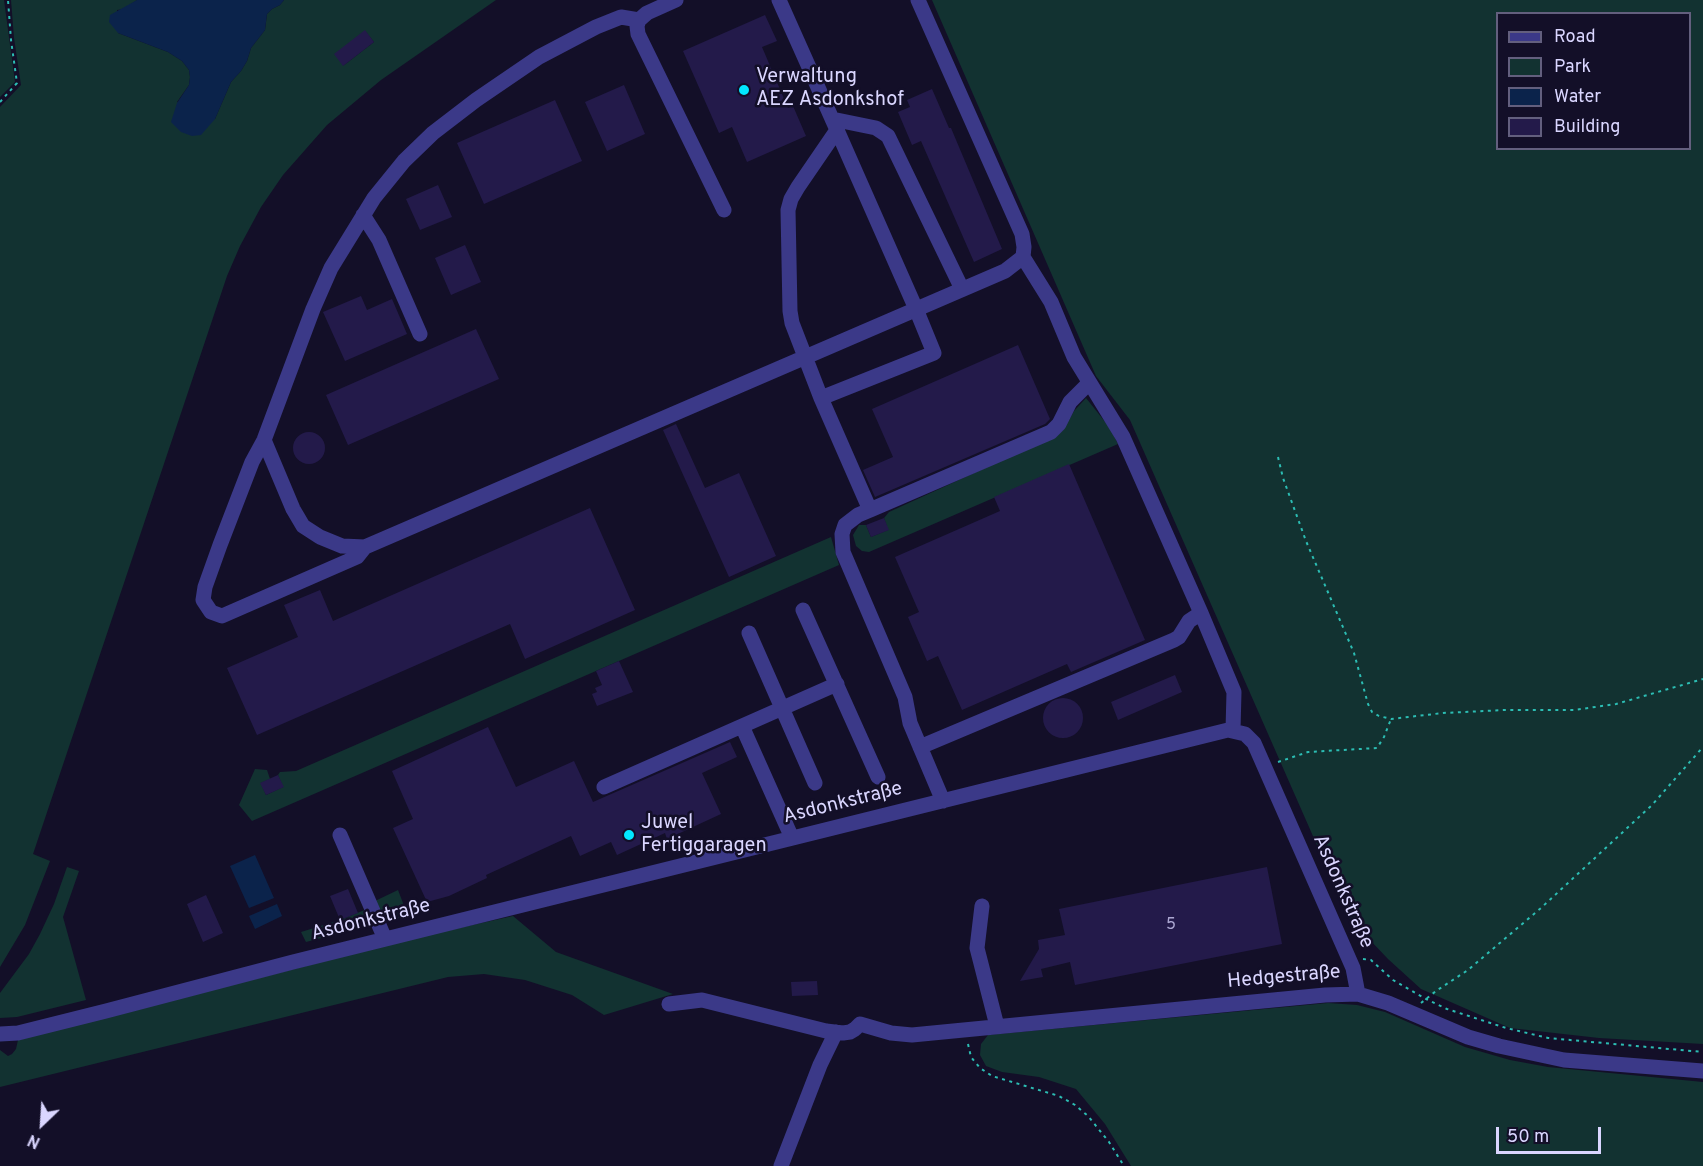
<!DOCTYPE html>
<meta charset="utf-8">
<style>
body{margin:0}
#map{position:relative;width:1703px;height:1166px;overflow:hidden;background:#130f28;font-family:Overpass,sans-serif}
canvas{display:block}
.legend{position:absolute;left:1496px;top:12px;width:195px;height:138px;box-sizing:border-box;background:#130f28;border:2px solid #635f7e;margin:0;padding:8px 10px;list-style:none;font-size:18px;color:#dad6ff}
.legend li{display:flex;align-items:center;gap:12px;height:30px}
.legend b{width:30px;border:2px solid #635f7e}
.north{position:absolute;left:12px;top:1094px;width:60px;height:60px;-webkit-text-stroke:4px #130f28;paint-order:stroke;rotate:205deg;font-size:16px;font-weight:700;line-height:24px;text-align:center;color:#dad6ff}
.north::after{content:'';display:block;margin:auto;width:21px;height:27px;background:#dad6ff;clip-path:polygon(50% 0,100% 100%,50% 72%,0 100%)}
.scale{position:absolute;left:1496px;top:1127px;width:105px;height:27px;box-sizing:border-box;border:3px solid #dad6ff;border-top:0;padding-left:8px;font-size:18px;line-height:21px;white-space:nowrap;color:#dad6ff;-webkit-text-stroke:4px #130f28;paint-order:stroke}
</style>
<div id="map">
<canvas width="1703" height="1166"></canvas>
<ul class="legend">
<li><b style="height:8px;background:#3b3988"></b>Road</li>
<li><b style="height:16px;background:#123231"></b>Park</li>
<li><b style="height:16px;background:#0b234b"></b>Water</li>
<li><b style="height:16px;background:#231a4a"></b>Building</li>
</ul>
<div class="north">N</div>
<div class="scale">50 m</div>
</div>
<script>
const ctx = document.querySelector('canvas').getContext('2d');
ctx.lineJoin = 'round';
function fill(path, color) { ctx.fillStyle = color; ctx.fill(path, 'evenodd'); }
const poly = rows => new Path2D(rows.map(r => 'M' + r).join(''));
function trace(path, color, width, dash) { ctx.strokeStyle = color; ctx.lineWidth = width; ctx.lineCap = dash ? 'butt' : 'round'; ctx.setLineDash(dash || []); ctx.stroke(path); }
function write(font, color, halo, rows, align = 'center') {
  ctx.font = font + ' Overpass,sans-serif'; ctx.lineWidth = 5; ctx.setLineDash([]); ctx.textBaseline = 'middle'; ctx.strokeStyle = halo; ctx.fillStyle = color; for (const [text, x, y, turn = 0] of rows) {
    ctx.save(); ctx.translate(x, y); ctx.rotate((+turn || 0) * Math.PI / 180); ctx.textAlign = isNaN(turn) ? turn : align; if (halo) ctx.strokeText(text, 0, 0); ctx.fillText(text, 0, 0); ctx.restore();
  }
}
fill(poly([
 [0,0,4,0,15,82,0,97],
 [11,0,137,0,124,9,117,10,118,33,168,52,182,61,189,70,190,77,189,85,177,102,215,119,231,82,241,71,247,61,251,48,265,30,267,14,272,9,280,5,284,0,496,0,381,80,327,125,283,175,261,207,240,246,227,276,33,854,50,861,25,925,0,967,0,107,21,85,14,38],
 [365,31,374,42,343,66],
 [932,0,1703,0,1703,1044,1599,1038,1510,1028,1421,989,1388,959,1349,918,1130,420,1096,376],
 [1498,14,1690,14,1690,148,1498,148],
 [1086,398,1110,428,1118,444,869,552,862,551,856,546,853,535,859,525,866,525,871,537,888,530,884,518,889,512,1057,435,1063,430,1074,411],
 [831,537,839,565,252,821,239,805,255,769,267,770,270,779,261,783,266,795,283,787,278,775,280,772,296,771],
 [67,867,79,871,63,917,86,1000,17,1017,0,1018,0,993,29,954,40,934,54,904],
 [398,890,408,916,391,920,384,918,375,901],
 [367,909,370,924,368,926,306,942,301,932,340,920],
 [513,916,556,952,673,994,604,1015,572,995,525,980,484,974,448,977,0,1087,0,1050,8,1056,12,1054,16,1049,18,1040,418,937],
 [1328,1003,1357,1005,1385,1012,1465,1047,1510,1060,1548,1067,1703,1082,1703,1166,1131,1166,1105,1124,1076,1089,1039,1077,1002,1072,986,1066,980,1055,981,1044,988,1035]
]), '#123231');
fill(poly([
 [137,0,284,0,280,5,272,9,267,14,265,30,251,48,247,61,241,71,231,82,215,119,201,135,192,136,181,132,171,122,177,103,189,85,190,77,189,70,182,61,168,52,118,33,109,22,110,15],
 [255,855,274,898,249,908,230,866],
 [277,904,282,916,255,929,249,916]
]), '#0b234b');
fill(poly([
 [765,15,777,41,762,47,788,108,793,106,806,136,747,162,732,127,719,133,683,51],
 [365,30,374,42,343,66,334,54],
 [624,85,645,134,607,151,585,102],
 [932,89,949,128,951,128,1002,249,974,262,921,141,912,145,898,112,910,107,907,100],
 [555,100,582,161,484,204,457,143],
 [438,185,452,217,420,230,406,199],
 [465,245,481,282,451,295,435,258],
 [361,296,367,310,392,299,407,334,345,361,323,312],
 [476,329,499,379,348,445,326,395],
 [1018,345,1050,419,1045,424,875,497,863,470,893,457,872,409],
 [676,424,705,488,739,473,776,556,729,577,663,430],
 '293 448a16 16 0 1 1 32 0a16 16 0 1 1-32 0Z',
 [1069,464,1145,640,1071,672,1067,664,962,710,938,656,927,661,908,617,919,612,895,557,1000,511,994,497],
 [590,508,635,610,525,659,510,624,257,735,227,668,298,637,284,605,320,590,333,621],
 [884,518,889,530,871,537,866,525],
 [619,661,633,692,597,706,592,694,597,692,595,688,602,685,596,671],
 [1175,675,1182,692,1118,720,1111,702],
 '1043 718a20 20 0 1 1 40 0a20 20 0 1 1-40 0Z',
 [488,727,516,787,574,761,593,802,730,742,737,757,702,773,721,814,667,839,665,833,617,855,611,842,580,856,571,836,486,875,487,878,449,896,427,902,393,828,413,819,392,771],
 [278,775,284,787,266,795,260,783],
 [1267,867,1282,944,1075,985,1070,962,1041,969,1043,977,1020,981,1039,949,1038,940,1065,935,1059,909],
 [348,889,358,913,340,920,330,896],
 [206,895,223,933,203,942,187,904],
 [817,981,818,995,792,996,791,982]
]), '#231a4a');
trace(poly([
 [0,102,17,83,11,40,8,0],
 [1278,457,1283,478,1306,541,1354,653,1368,704,1372,712,1379,716,1391,719,1443,713,1505,710,1574,710,1616,704,1703,679],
 [1278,762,1308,752,1377,748,1384,737,1391,719],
 [1363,959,1371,960,1393,980,1426,999,1447,1009,1506,1028,1548,1038,1703,1052],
 [1421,1003,1436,991,1468,970,1541,908,1652,805,1703,747],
 [968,1044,971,1057,980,1068,992,1076,1059,1096,1075,1105,1088,1116,1109,1142,1124,1166]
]), '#2cbdb3', 2, [3, 4.5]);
trace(poly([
 [676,0,647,13,639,20,637,26,638,34,724,210],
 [779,0,837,130,916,309,934,353,821,398,792,323,790,311,788,210,791,199,798,187,837,130],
 [832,119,876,128,888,136,962,289],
 [363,215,379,240,420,334],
 [1023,257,1051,302,1074,357,1123,437,1201,613,1234,692,1233,730],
 [821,398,870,510,1051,432,1059,424,1070,402,1089,383],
 [264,440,293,509,303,526,320,537,342,546,365,547,1005,271,1023,257,1024,247,1022,234,918,0],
 [870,510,858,515,845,525,842,534,843,552,905,697,910,723,943,801],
 [365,547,357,557,222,616,211,612,203,600,205,587,220,545,252,462,264,440,313,309,331,268,374,198,404,161,433,133,476,100,539,57,596,27,621,17,639,20],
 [803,610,878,777],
 [749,633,815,783],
 [742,726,792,838],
 [920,747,1174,640,1179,637,1189,621,1201,613],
 [604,787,837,684],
 [340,835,385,939],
 [982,906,977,948,997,1026],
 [669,1004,702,1000,826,1031,843,1033,850,1032,855,1029,860,1024,891,1033,912,1035,1325,995,1358,994,1388,1003,1468,1037,1499,1046,1564,1060,1703,1071],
 [0,1034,18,1033,106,1011,293,962,1228,730,1245,734,1254,743,1353,968,1358,994],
 [781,1166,820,1065,836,1032]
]), '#3b3988', 15);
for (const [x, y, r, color] of [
 [744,90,6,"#02e8ff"],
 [629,835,6,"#02e8ff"]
]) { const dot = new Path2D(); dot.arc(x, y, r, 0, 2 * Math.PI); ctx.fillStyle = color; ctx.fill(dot); trace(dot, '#130f28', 2); }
write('16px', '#aca7d2', null, [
 ["5",1171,926]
]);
write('20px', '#dad6ff', '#130f28', [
 ["Verwaltung",756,78],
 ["AEZ Asdonkshof",756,101],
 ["Juwel",641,824],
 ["Fertiggaragen",641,847]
], 'left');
write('20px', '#dad6ff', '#130f28', [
 ["Asdonkstraße",843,804,-14],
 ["Asdonkstraße",1342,892,66],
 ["Asdonkstraße",371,921,-14],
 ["Hedgestraße",1284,978,-5]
]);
</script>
